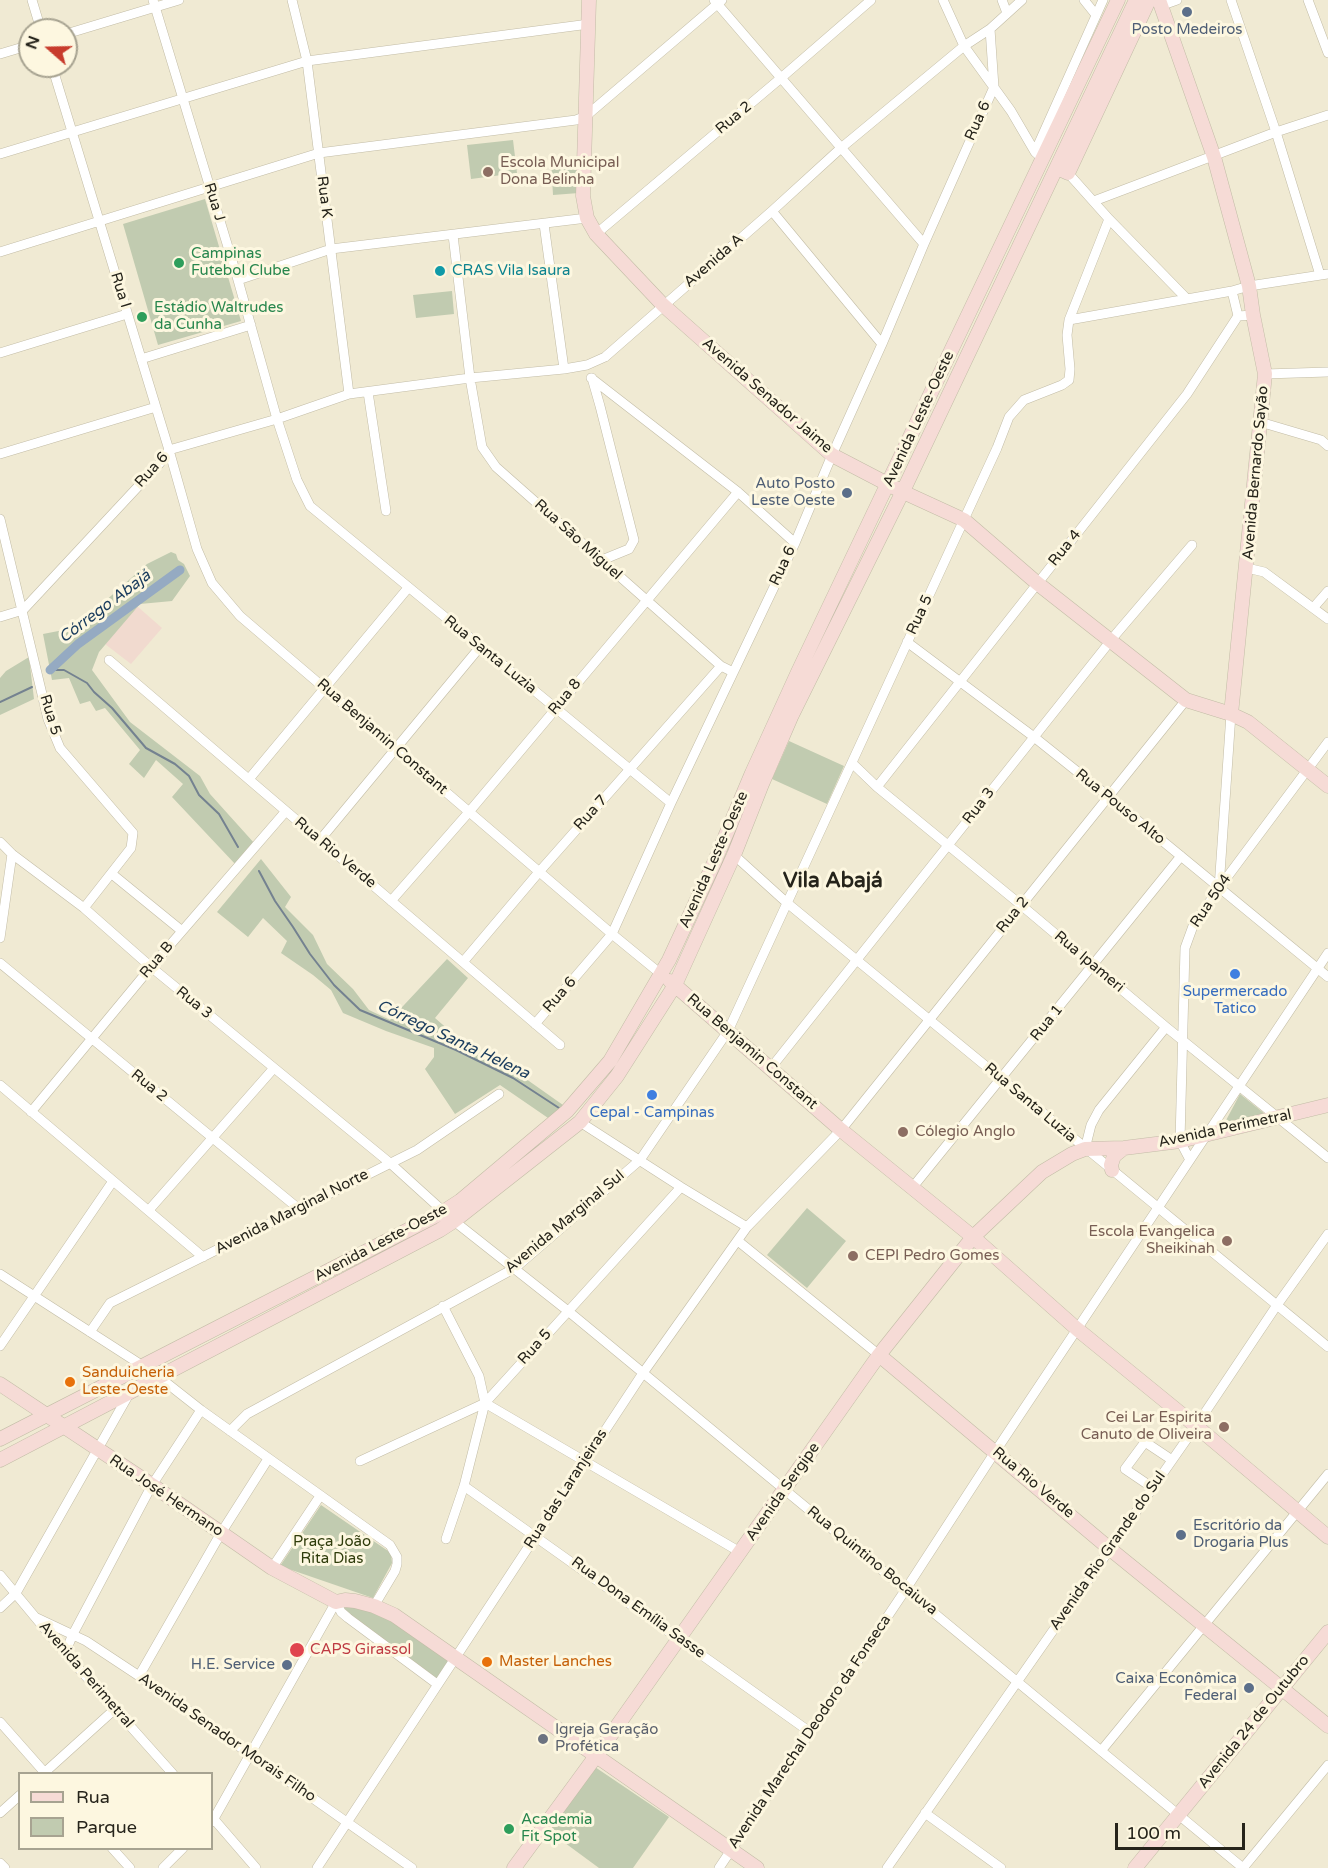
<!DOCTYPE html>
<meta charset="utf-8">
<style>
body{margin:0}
#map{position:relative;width:1328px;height:1868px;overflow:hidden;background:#f0ead3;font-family:"Varela Round",sans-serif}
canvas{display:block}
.legend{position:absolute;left:18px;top:1772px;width:195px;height:78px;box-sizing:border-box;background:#fdf7e0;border:2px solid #a7a391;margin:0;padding:8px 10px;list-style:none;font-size:18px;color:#26241b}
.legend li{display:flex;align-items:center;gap:12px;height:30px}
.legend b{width:30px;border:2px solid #a7a391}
.north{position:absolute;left:18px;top:18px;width:60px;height:60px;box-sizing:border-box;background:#fdf7e0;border:2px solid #a7a391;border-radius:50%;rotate:290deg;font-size:16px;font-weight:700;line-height:24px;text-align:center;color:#26241b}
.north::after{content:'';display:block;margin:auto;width:21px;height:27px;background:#c83c2d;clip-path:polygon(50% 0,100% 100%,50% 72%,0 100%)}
.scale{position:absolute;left:1115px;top:1823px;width:130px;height:27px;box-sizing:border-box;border:3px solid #26241b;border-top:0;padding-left:8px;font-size:18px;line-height:21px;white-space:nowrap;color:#26241b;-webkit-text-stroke:4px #fdf7e0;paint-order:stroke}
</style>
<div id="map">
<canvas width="1328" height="1868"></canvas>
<ul class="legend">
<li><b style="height:8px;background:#f6dbd6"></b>Rua</li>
<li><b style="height:16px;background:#c1cbb0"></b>Parque</li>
</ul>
<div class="north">N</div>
<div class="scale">100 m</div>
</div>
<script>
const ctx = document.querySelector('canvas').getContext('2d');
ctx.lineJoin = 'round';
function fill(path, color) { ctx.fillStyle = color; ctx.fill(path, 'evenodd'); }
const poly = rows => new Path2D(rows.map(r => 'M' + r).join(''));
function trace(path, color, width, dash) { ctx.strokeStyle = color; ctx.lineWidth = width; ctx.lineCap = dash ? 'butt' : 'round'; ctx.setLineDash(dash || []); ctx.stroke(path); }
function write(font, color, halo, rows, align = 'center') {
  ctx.font = font + ' "Varela Round",sans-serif'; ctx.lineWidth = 6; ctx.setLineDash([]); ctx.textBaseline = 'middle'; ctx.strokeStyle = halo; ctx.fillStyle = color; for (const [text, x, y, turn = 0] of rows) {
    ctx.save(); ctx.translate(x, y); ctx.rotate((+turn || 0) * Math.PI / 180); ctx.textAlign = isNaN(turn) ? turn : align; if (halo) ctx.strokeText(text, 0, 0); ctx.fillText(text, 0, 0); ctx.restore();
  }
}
fill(poly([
 [137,606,162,628,131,664,105,644]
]), '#f1dacf');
fill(poly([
 [513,140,517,173,471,179,467,145],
 [578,158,579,193,553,195,551,159],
 [205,199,241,321,158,345,123,224],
 [452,291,454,314,416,318,413,295],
 [171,552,176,554,178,560,184,564,190,576,172,601,140,604,99,652,92,670,130,722,200,776,210,794,255,844,236,865,172,797,183,784,156,760,144,778,129,764,140,750,105,708,96,711,90,701,80,704,69,678,52,680,43,634,79,627,96,614,103,603,147,564],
 [29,657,34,699,0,715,0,678,6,671],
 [789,741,844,766,827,804,772,779],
 [261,859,291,897,285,907,313,935,327,964,353,989,369,1010,390,1020,447,959,468,978,435,1018,480,1057,485,1050,563,1105,551,1120,500,1085,455,1114,425,1069,434,1057,434,1048,386,1031,343,1013,331,990,313,975,281,953,287,941,263,918,248,937,217,912],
 [1240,1094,1265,1114,1223,1126],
 [807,1208,846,1241,807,1288,767,1255],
 [321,1505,391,1553,392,1563,373,1598,280,1566],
 [345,1602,373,1611,403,1628,450,1661,438,1681,341,1608],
 [592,1765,669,1817,633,1868,599,1868,546,1829]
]), '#c1cbb0');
trace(poly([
 [50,670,64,670,87,683,94,692,112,708,146,748,175,764,189,776,199,795,219,814,238,847],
 [0,702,32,687],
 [259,871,275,901,293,927,310,954,334,985,360,1010,456,1050,513,1078,559,1108]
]), '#748290', 2);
trace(poly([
 [50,670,78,644,180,570]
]), '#95aac2', 9);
const street = poly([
 [32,0,41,30],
 [153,0,238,280,277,419,297,480,310,506,671,803],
 [292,0,307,61,349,394],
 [714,0,924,244],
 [943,0,964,46,1011,111,1035,152,1043,159],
 [1002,0,1007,13],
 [1084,0,1096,15],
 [1231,0,1276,132,1320,275],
 [1308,0,1328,53],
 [1160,6,1177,0],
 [66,34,179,0],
 [0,54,30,45],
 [52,66,169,450,197,549,212,583,240,616,612,934,662,975],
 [1035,152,1103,0],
 [0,154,307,61,589,24],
 [1068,173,1109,219,1186,298],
 [1094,201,1276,132,1328,115],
 [772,211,882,344],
 [544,224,564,369],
 [596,234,781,78,871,0],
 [453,235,470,378,482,447,496,467,721,666,733,672],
 [0,252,319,153,576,120,586,116,722,0],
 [238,280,331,249,587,218],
 [1232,291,1238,316],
 [1069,320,1232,291,1249,286,1328,274],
 [0,353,127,314],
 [141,359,251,325],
 [1265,374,1328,372],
 [591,378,738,492,795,543],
 [592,378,600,406,634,540,629,549,602,560],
 [368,392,386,511],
 [1260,422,1321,440,1328,446],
 [0,454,156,407],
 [0,519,48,719,60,748,133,833,131,848,84,908],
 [1247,568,1264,572,1328,619],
 [1314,607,1328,591],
 [0,617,23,610,160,463,169,450,277,419,349,394,470,378,564,369,587,365,605,357,772,211,841,148,964,46,990,29,1022,0],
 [907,642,1034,737,1109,797,1328,977],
 [109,660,560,1045],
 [852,763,877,787,1021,905,1166,1027,1328,1158],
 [249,779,408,588],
 [877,787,1187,394,1238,316,1253,315],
 [320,840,480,647],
 [0,842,12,854,84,908,151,967,390,1163,454,1221,568,1311,1243,1868],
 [734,855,786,902,1328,1347],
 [112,874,182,931],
 [1219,888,1231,714],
 [391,901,469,812,738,492],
 [0,938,12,854],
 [463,962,539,872,721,666],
 [0,963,299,1209],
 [535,1024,612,934,671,803,795,543,832,455,882,344,924,244,994,87,990,29],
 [770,1069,1116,634,1192,545],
 [0,1085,203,1257],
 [31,1112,151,967,286,811],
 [580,1122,681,1187,747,1227],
 [1085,1149,1091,1125,1099,1110,1166,1027],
 [1190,1160,1180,1141,1185,948,1193,926,1219,888,1328,742],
 [912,1188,1181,856],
 [149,1210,274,1068],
 [738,1241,879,1355],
 [0,1274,143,1366],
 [443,1306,479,1376,485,1403],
 [90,1332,110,1303,417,1150,499,1094],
 [0,1346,113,1181],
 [159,1377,201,1410,390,1545,397,1557,397,1564,395,1571,374,1606],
 [485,1403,740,1552],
 [230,1431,247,1414,515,1268,640,1160,728,1031,997,448,1009,417,1024,400,1062,385,1069,380,1070,369,1067,335,1069,320,1109,219],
 [360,1461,485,1403],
 [464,1486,810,1732],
 [1153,1488,1125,1469,1145,1442,1172,1460],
 [446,1539,464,1486,485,1403,681,1187],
 [272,1568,320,1496],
 [0,1575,65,1653,173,1774],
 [336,1602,341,1612,348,1618,437,1684],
 [0,1608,16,1593,129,1394],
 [37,1618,86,1641,139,1676,412,1868],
 [65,1653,73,1634,152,1485,201,1410],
 [139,1676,221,1533,268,1459],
 [0,1722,46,1774],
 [1101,1751,1328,1474],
 [43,1774,115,1709],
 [0,1813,20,1795],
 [925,1813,1001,1868],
 [212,1817,256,1868],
 [212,1822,336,1602],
 [112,1848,130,1868],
 [0,1863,5,1868],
 [163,1868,183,1848],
 [317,1868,643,1373,747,1227,841,1130,1186,700],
 [719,1868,906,1589,995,1452,1328,953],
 [887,1868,1196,1426,1277,1305,1328,1234],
 [1243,1868,1328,1765]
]);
const secondary = poly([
 [589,0,583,196,587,218,596,234,663,305,832,455,903,492,964,520,1037,583,1186,700,1231,714,1248,722,1328,786],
 [1159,0,1214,157,1249,286,1253,315,1265,374,1231,714],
 [1057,168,1068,173,1149,0],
 [670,981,841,1130,973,1237,1077,1329,1196,1426,1328,1537],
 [1112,1170,1111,1165,1114,1156,1124,1148],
 [879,1355,1110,1549,1328,1726],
 [0,1384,152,1485,272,1568,336,1602,345,1600,355,1601,374,1606,394,1615,757,1868],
 [0,1439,443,1212,460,1201,567,1111,610,1061,669,960,714,863,752,773,798,672,1118,0],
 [0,1460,440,1230,454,1221,580,1122,617,1076,675,985,734,855,762,784,791,717,905,487,1136,0],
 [514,1868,596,1756,879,1355,973,1237,1042,1172,1072,1154,1085,1149,1124,1148,1180,1141,1328,1105],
 [1135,1868,1328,1632]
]);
trace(street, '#c2bca6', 10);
trace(secondary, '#c2bca6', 15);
trace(street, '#fff', 9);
trace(secondary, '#f6dbd6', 14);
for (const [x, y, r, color] of [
 [1187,12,6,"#5c6f8a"],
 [488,172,6,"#8d6e63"],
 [179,263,6,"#2e9e5b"],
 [440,271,6,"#0f9aa8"],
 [142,317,6,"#2e9e5b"],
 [847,493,6,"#5c6f8a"],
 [1235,974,6,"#3f7fe0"],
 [652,1095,6,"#3f7fe0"],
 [903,1132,6,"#8d6e63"],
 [1227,1241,6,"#8d6e63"],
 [853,1256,6,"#8d6e63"],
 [70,1382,6,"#e8710a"],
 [1224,1427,6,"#8d6e63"],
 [1181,1535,6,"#5c6f8a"],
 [297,1650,8,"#e0444e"],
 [487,1662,6,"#e8710a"],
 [287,1665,6,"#5c6f8a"],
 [1249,1688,6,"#5c6f8a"],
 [543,1739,6,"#6b7280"],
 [509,1829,6,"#2e9e5b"]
]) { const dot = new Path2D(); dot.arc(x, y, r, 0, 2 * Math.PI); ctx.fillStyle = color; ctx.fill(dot); trace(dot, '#fdf7e0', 2); }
write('15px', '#4e5e75', '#fdf7e0', [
 ["Posto Medeiros",1187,30,"center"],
 ["Auto Posto",835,484],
 ["Leste Oeste",835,501],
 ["Escritório da",1193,1526,"left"],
 ["Drogaria Plus",1193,1543,"left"],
 ["H.E. Service",275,1665],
 ["Caixa Econômica",1237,1679],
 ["Federal",1237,1696]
], 'right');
write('15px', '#26241b', '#fdf7e0', [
 ["Rua 2",734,118,-40],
 ["Rua 6",978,121,-66],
 ["Rua K",324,197,83],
 ["Rua J",214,202,73],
 ["Avenida A",714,261,-41],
 ["Rua l",120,290,73],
 ["Avenida Senador Jaime",767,396,41],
 ["Avenida Leste-Oeste",919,419,-65],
 ["Rua 6",152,470,-48],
 ["Avenida Bernardo Sayão",1256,473,-85],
 ["Rua São Miguel",578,540,42],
 ["Rua 4",1065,548,-51],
 ["Rua 6",783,566,-65],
 ["Rua 5",920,615,-65],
 ["Rua Santa Luzia",490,655,39],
 ["Rua 8",565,697,-50],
 ["Rua 5",50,715,73],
 ["Rua Benjamin Constant",382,737,41],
 ["Rua 3",979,806,-52],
 ["Rua Pouso Alto",1120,807,39],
 ["Rua 7",591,813,-48],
 ["Rua Rio Verde",335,853,40],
 ["Avenida Leste-Oeste",714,860,-66],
 ["Rua 504",1211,901,-56],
 ["Rua 2",1013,915,-51],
 ["Rua B",157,960,-50],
 ["Rua Ipameri",1089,962,40],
 ["Rua 6",560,995,-49],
 ["Rua 3",194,1003,39],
 ["Rua 1",1047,1023,-51],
 ["Rua Benjamin Constant",752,1052,41],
 ["Rua 2",149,1086,39],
 ["Rua Santa Luzia",1030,1103,40],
 ["Avenida Perimetral",1225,1129,-12],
 ["Avenida Marginal Norte",292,1212,-27],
 ["Avenida Marginal Sul",565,1222,-40],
 ["Avenida Leste-Oeste",381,1243,-28],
 ["Rua 5",535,1347,-48],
 ["Rua Rio Verde",1033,1483,40],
 ["Rua das Laranjeiras",566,1489,-57],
 ["Avenida Sergipe",783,1492,-55],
 ["Rua José Hermano",166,1496,34],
 ["Avenida Rio Grande do Sul",1108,1551,-55],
 ["Rua Quintino Bocaiuva",872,1561,39],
 ["Rua Dona Emília Sasse",638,1608,36],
 ["Avenida Perimetral",86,1675,49],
 ["Avenida 24 de Outubro",1254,1722,-51],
 ["Avenida Marechal Deodoro da Fonseca",810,1732,-56],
 ["Avenida Senador Morais Filho",227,1738,35]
]);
write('15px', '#785e54', '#fdf7e0', [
 ["Escola Municipal",500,163],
 ["Dona Belinha",500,180],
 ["Cólegio Anglo",915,1132],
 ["Escola Evangelica",1215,1232,"right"],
 ["Sheikinah",1215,1249,"right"],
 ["CEPI Pedro Gomes",865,1256],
 ["Cei Lar Espirita",1212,1418,"right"],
 ["Canuto de Oliveira",1212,1435,"right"]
], 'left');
write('15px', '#27864d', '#fdf7e0', [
 ["Campinas",191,254],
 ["Futebol Clube",191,271],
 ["Estádio Waltrudes",154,308],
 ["da Cunha",154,325],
 ["Academia",521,1820],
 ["Fit Spot",521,1837]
], 'left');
write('15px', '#0d838f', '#fdf7e0', [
 ["CRAS Vila Isaura",452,271]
], 'left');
write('15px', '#366cbe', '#fdf7e0', [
 ["Supermercado",1235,992],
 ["Tatico",1235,1009],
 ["Cepal - Campinas",652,1113]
]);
write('15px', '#c56008', '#fdf7e0', [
 ["Sanduicheria",82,1373],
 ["Leste-Oeste",82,1390],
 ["Master Lanches",499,1662]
], 'left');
write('15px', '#2f3c0b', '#fdf7e0', [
 ["Praça João",332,1542],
 ["Rita Dias",332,1559]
]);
write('15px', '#be3a42', '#fdf7e0', [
 ["CAPS Girassol",310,1650]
], 'left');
write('15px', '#5b616d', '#fdf7e0', [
 ["Igreja Geração",555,1730],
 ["Profética",555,1747]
], 'left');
write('italic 16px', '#193b5d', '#fdf7e0', [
 ["Córrego Abajá",105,607,-37],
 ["Córrego Santa Helena",453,1040,25]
]);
write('bold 21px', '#26241b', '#fdf7e0', [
 ["Vila Abajá",833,881]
]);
</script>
